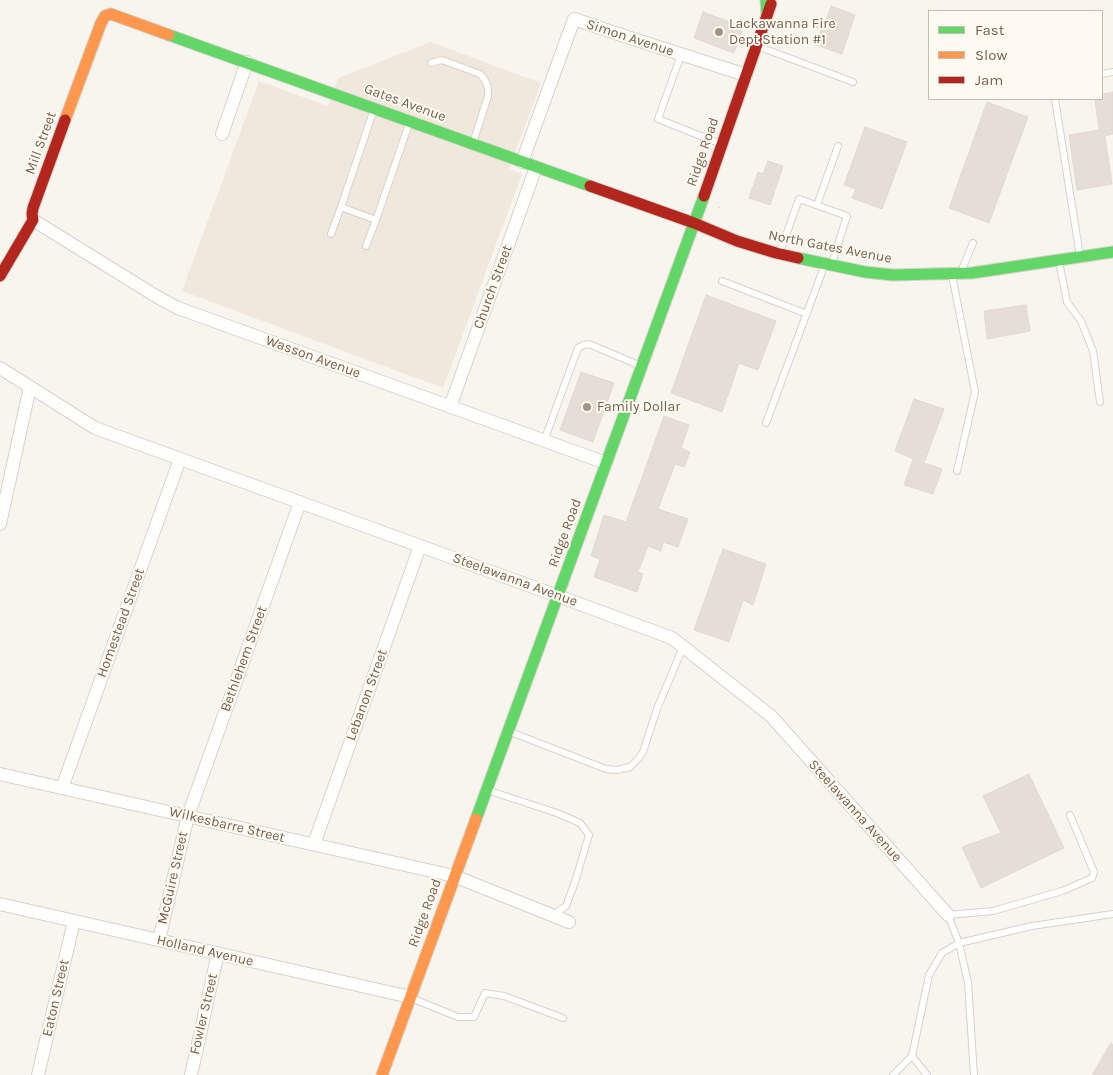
<!DOCTYPE html>
<style>
body{margin:0}
#map{position:relative;width:1113px;height:1075px;overflow:hidden;background:#f8f5ef;font-family:Karla,sans-serif}
canvas{display:block}
.legend{position:absolute;left:928px;top:10px;width:175px;height:90px;box-sizing:border-box;background:#fefaf1;border:1px solid #c8bcb0;margin:0;padding:6px 9px;list-style:none;font-size:15px;color:#775f4e}
.legend li{display:flex;align-items:center;gap:10px;height:25px}
.legend b{width:25px;border:1px solid #c8bcb0}
</style>
<div id="map">
<canvas width="1113" height="1075"></canvas>
<ul class="legend">
<li><b style="height:6px;background:#63d668"></b>Fast</li>
<li><b style="height:6px;background:#ff974d"></b>Slow</li>
<li><b style="height:6px;background:#b3261e"></b>Jam</li>
</ul>
</div>
<script>
const ctx = document.querySelector('canvas').getContext('2d');
ctx.lineJoin = 'round';
function fill(path, color) { ctx.fillStyle = color; ctx.fill(path, 'evenodd'); }
const poly = rows => new Path2D(rows.map(r => 'M' + r).join(''));
function trace(path, color, width, dash) { ctx.strokeStyle = color; ctx.lineWidth = width; ctx.lineCap = dash ? 'butt' : 'round'; ctx.setLineDash(dash || []); ctx.stroke(path); }
function write(font, color, halo, rows, align = 'center') {
  ctx.font = font + ' Karla,sans-serif'; ctx.lineWidth = 4; ctx.setLineDash([]); ctx.textBaseline = 'middle'; ctx.strokeStyle = halo; ctx.fillStyle = color; for (const [text, x, y, turn = 0] of rows) {
    ctx.save(); ctx.translate(x, y); ctx.rotate((+turn || 0) * Math.PI / 180); ctx.textAlign = isNaN(turn) ? turn : align; if (halo) ctx.strokeText(text, 0, 0); ctx.fillText(text, 0, 0); ctx.restore();
  }
}
fill(poly([
 [431,42,541,83,509,169,522,174,443,388,182,291,259,81,328,106,338,78]
]), '#f1e8dd');
const building = poly([
 [831,6,855,15,842,54,816,45,821,29,815,27,819,17,826,20,831,6],
 [703,12,743,27,734,53,694,38,703,12],
 [1113,92,1113,134,1105,136,1112,184,1077,190,1069,135,1099,130,1095,99,1102,99,1102,94,1113,92],
 [987,102,1028,117,989,223,949,208,987,102],
 [865,127,907,142,882,209,852,198,856,189,844,185,865,127],
 [768,161,783,166,770,205,749,198,758,172,763,174,768,161],
 [706,295,776,321,758,370,739,363,722,412,671,393,706,295],
 [1026,305,1030,331,987,339,984,311,1026,305],
 [581,372,614,383,593,442,560,430,581,372],
 [914,399,944,409,924,463,942,469,933,494,904,485,913,459,895,451,914,399],
 [664,416,689,425,681,448,690,452,684,467,675,464,658,509,688,519,678,547,663,542,661,551,648,546,638,572,643,574,637,592,594,577,600,559,591,556,604,515,626,522,664,416],
 [723,549,766,564,753,605,743,600,729,642,694,630,723,549],
 [1029,774,1064,848,981,888,962,847,1001,833,983,796,1029,774],
 [1111,1043,1113,1045,1113,1075,1092,1075,1111,1043]
]);
fill(building, '#e5ded6');
trace(building, '#e1d9d1', 1);
const lane = poly([
 [757,46,853,82],
 [681,55,658,119,721,144],
 [431,63,442,60,480,74,485,80,488,88,488,96,473,143],
 [1102,74,1113,72],
 [1055,99,1080,256],
 [374,109,341,207,376,220,410,121],
 [817,205,838,146],
 [331,234,341,207],
 [366,246,376,220],
 [780,252,799,199,847,216,832,263],
 [1059,262,1067,302,1081,321,1093,351,1100,402],
 [961,272,973,243],
 [952,275,975,392,957,471],
 [722,281,807,314],
 [766,423,825,264],
 [544,441,578,348,583,345,589,344,641,366],
 [508,731,606,769,617,770,630,767,638,759,643,752,657,709,683,647],
 [487,790,557,813,580,823,589,835,575,882,566,906,553,915],
 [411,998,458,1017,474,1017,485,993,504,996,563,1018],
 [912,1056,927,1075],
 [893,1075,912,1056,929,975,942,953,959,943,948,915,993,911,1062,891,1092,878,1094,872,1070,815],
 [974,1075,968,983,959,943,1032,926,1113,914]
]);
const street = poly([
 [222,134,247,62],
 [522,162,574,19,624,36,746,75],
 [33,220,159,298,178,308,606,463],
 [0,368,95,428,558,596,672,638,771,716,948,915],
 [450,407,536,167],
 [0,524,30,387],
 [0,774,454,876,569,922],
 [62,788,180,459],
 [314,844,420,546],
 [0,904,410,997],
 [159,940,188,816,300,502],
 [38,1075,74,921],
 [191,1075,218,953]
]);
const fast = poly([
 [766,0,767,16],
 [169,35,590,186],
 [798,258,865,272,893,275,972,273,1113,252],
 [476,819,704,196]
]);
const slow = poly([
 [65,120,101,23,105,16,111,14,169,35],
 [382,1075,476,819]
]);
const jam = poly([
 [590,186,694,223,737,241,776,253,798,258],
 [704,196,771,4],
 [0,276,33,220,32,214,33,208,65,120]
]);
trace(lane, '#d7d2cd', 8);
trace(street, '#d7d2cd', 14);
trace(fast, '#d6d1c9', 13);
trace(slow, '#d6d1c9', 13);
trace(jam, '#d6d1c9', 13);
trace(poly([
 [719,208,720,206]
]), '#dad5d0', 2, [1, 4]);
trace(lane, '#fefefd', 6);
trace(street, '#fefefd', 12);
trace(fast, '#63d668', 11);
trace(slow, '#ff974d', 11);
trace(jam, '#b3261e', 11);
for (const [x, y, r, color] of [
 [719,32,5,"#a49486"],
 [587,407,5,"#a49486"]
]) { const dot = new Path2D(); dot.arc(x, y, r, 0, 2 * Math.PI); ctx.fillStyle = color; ctx.fill(dot); trace(dot, '#fefaf1', 2); }
write('14px', '#775f4e', '#fefaf1', [
 ["Lackawanna Fire",729,24],
 ["Dept Station #1",729,40],
 ["Family Dollar",597,407]
], 'left');
write('14px', '#775f4e', '#fefaf1', [
 ["Simon Avenue",630,38,18],
 ["Gates Avenue",405,103,20],
 ["Mill Street",41,143,-70],
 ["Ridge Road",703,152,-71],
 ["North Gates Avenue",830,247,11],
 ["Church Street",493,287,-70],
 ["Wasson Avenue",313,357,20],
 ["Ridge Road",565,533,-70],
 ["Steelawanna Avenue",515,580,20],
 ["Homestead Street",121,623,-70],
 ["Bethlehem Street",244,659,-70],
 ["Lebanon Street",367,695,-70],
 ["Steelawanna Avenue",855,811,48],
 ["Wilkesbarre Street",227,825,13],
 ["McGuire Street",173,878,-77],
 ["Ridge Road",425,913,-70],
 ["Holland Avenue",205,951,13],
 ["Eaton Street",56,998,-77],
 ["Fowler Street",204,1014,-77]
]);
</script>
